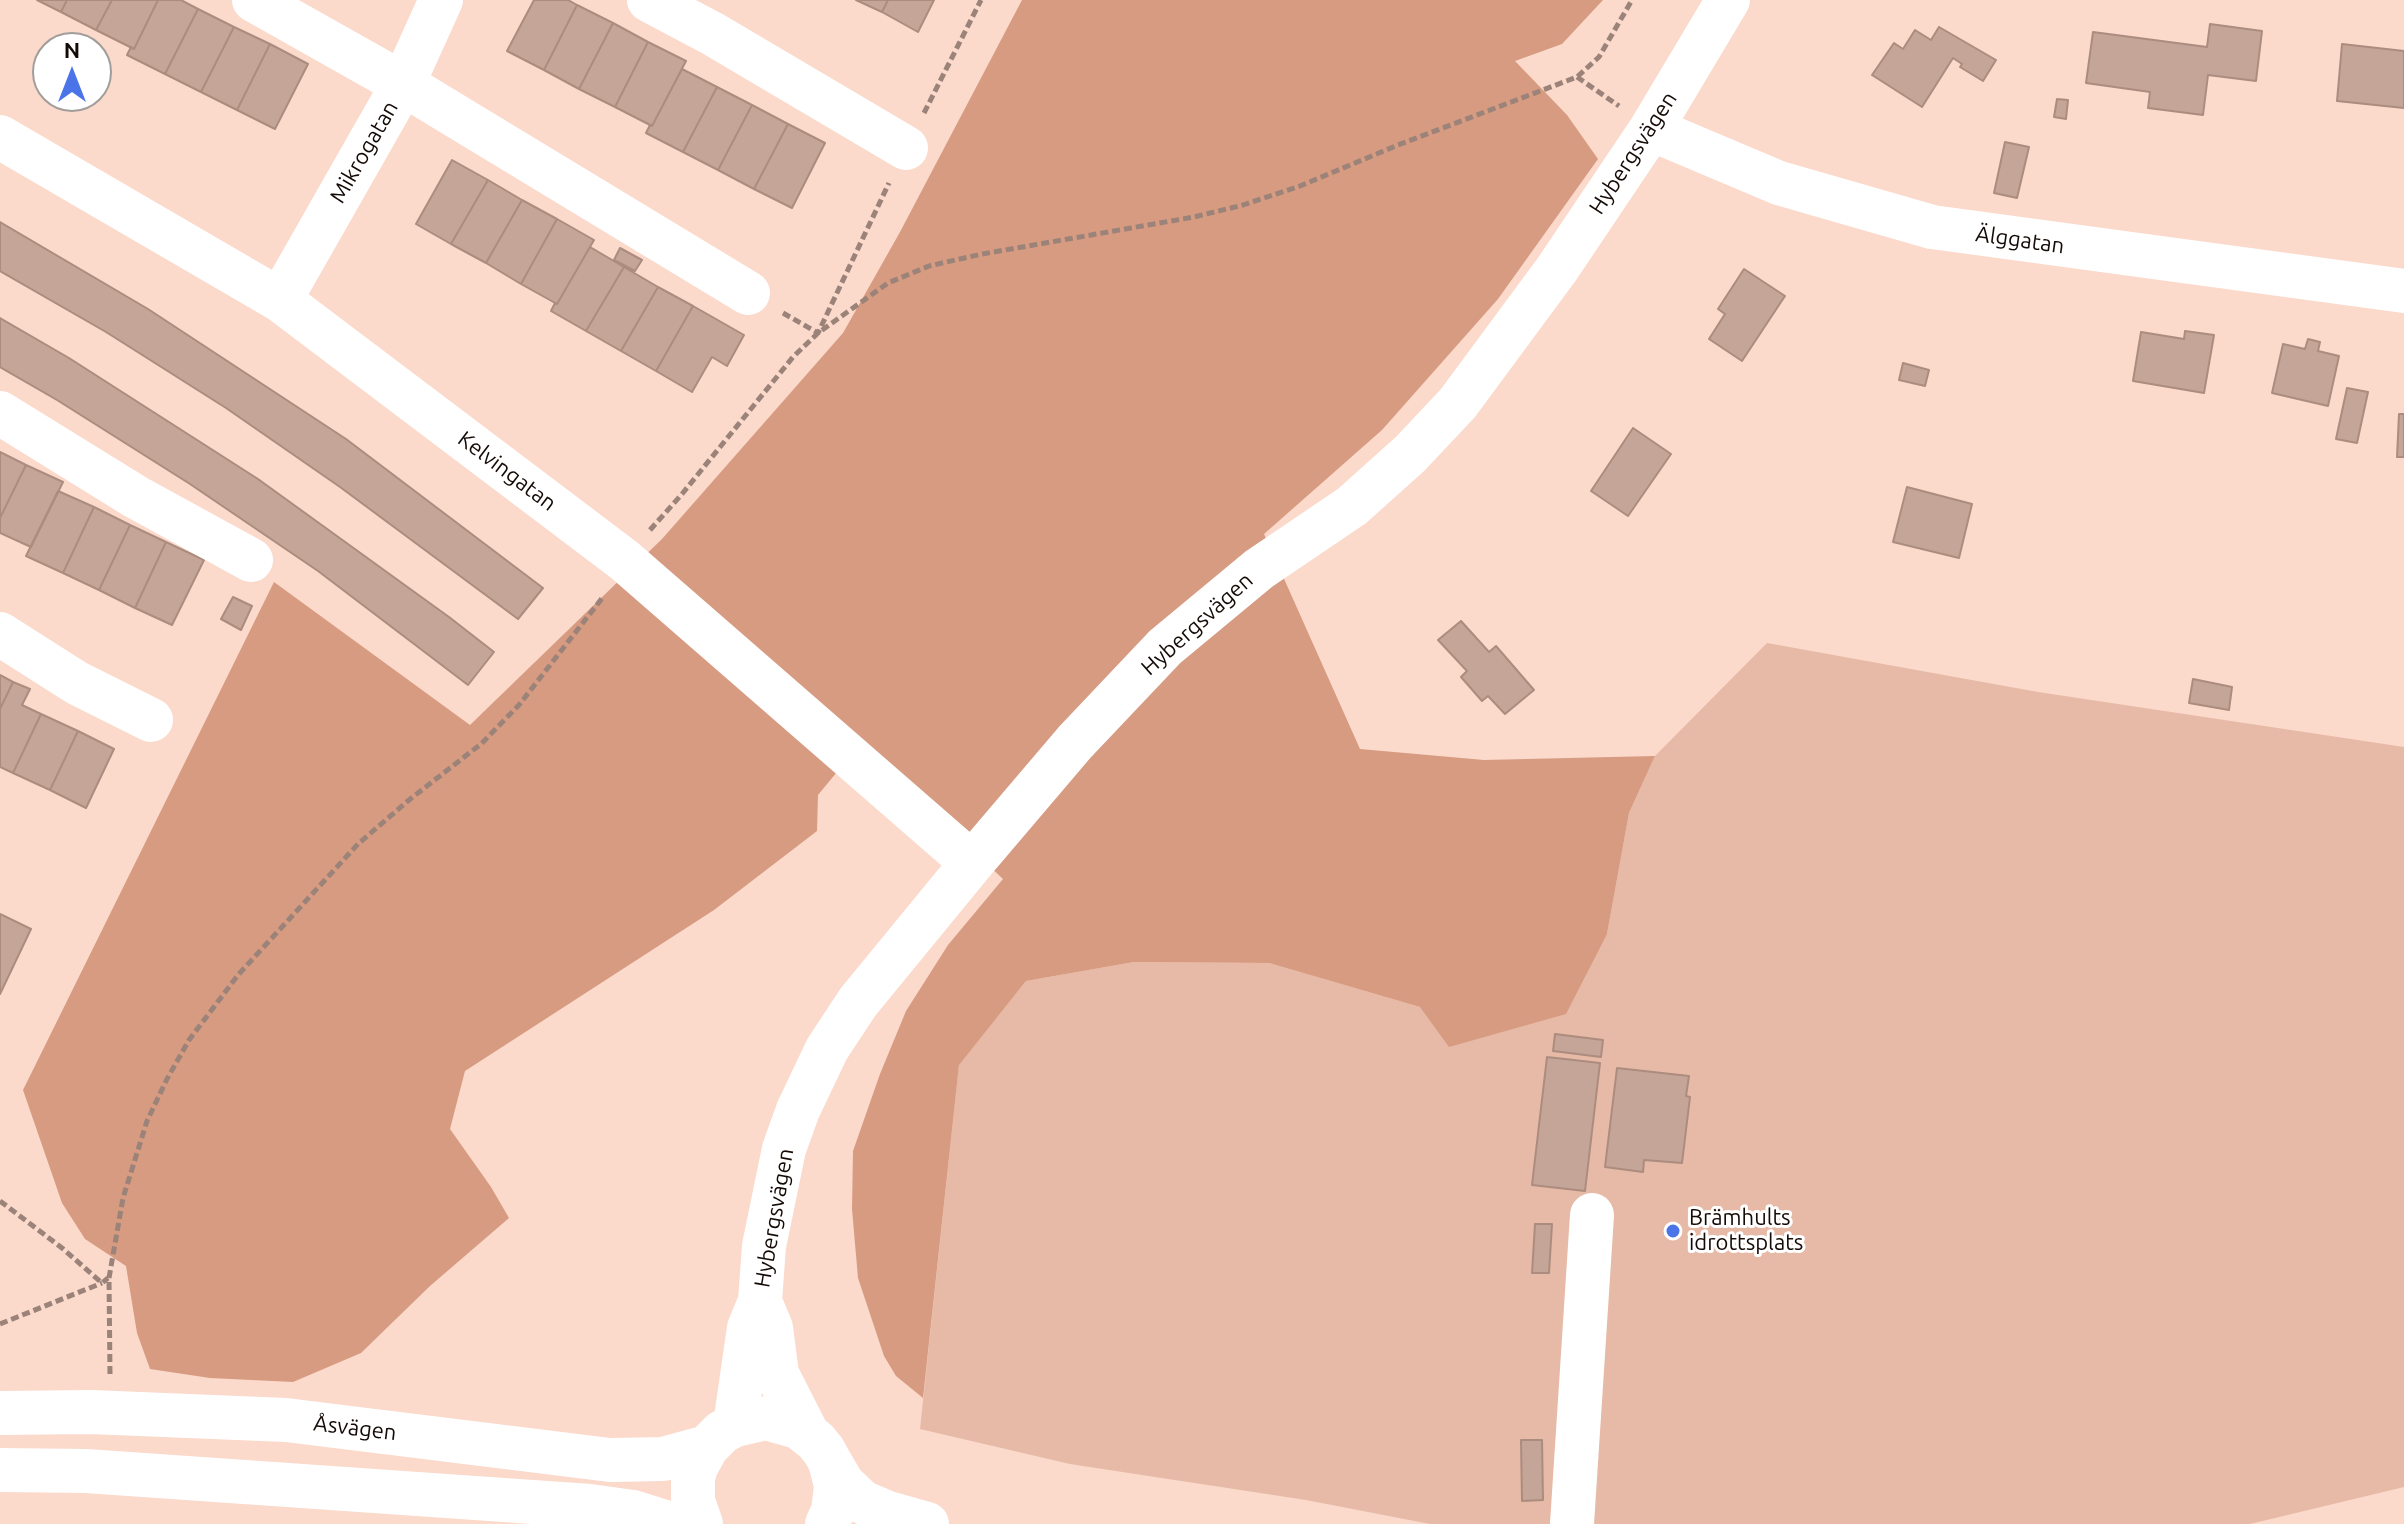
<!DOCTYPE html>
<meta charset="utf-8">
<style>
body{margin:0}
#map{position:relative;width:2404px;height:1524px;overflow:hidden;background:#fbd9cb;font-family:Ubuntu,sans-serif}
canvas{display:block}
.north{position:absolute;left:32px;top:32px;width:80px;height:80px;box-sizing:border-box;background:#fff;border:2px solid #a19d9b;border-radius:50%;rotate:0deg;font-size:22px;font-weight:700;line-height:32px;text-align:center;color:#150b06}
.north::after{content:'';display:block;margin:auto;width:28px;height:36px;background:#4a74e7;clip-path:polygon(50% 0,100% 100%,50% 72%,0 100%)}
</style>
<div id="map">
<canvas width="2404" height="1524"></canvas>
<div class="north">N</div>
</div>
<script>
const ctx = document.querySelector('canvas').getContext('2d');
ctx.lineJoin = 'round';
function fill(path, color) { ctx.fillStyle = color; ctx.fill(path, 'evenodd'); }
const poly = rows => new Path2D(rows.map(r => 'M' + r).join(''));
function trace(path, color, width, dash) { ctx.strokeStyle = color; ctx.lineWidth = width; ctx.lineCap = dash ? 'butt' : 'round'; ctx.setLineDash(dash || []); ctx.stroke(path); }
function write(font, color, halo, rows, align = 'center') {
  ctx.font = font + ' Ubuntu,sans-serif'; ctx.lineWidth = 6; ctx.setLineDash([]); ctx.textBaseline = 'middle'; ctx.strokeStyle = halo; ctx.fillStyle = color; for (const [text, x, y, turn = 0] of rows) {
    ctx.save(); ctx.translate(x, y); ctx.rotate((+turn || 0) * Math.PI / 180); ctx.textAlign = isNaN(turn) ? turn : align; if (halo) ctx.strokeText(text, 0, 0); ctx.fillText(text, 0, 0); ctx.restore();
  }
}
fill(poly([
 [1767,643,2038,692,2404,747,2404,1487,2250,1524,1430,1524,1306,1500,1070,1464,920,1429,959,1064,1026,981,1134,962,1269,963,1420,1007,1607,934,1629,813,1655,756]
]), '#e6baa7');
fill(poly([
 [1022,0,1603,0,1562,44,1515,61,1567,115,1598,159,1498,299,1382,430,1264,534,1360,749,1484,760,1655,756,1629,813,1607,934,1566,1014,1449,1047,1420,1007,1269,963,1134,962,1026,981,959,1065,923,1398,896,1376,884,1356,858,1278,852,1209,853,1151,880,1074,906,1011,948,945,1003,879,860,744,818,795,817,831,714,910,465,1071,450,1129,491,1187,509,1218,430,1286,361,1353,293,1382,210,1378,150,1369,137,1333,126,1266,85,1239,62,1203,23,1090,274,582,470,725,662,539,843,333,900,232]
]), '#d79b81');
const building = poly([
 [37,0,67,0,61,12,37,0],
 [67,0,112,0,96,30,61,12,67,0],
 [112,0,158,0,134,49,96,30,112,0],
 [158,0,181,0,198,9,165,74,127,55,131,47,134,49,158,0],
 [534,0,568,0,577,5,544,70,507,51,534,0],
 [856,0,888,0,882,12,856,0],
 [888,0,934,0,918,32,882,12,888,0],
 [577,5,613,23,579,89,544,70,577,5],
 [198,9,234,27,201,92,165,74,198,9],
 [613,23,648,42,615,107,579,89,613,23],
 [2210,24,2262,31,2256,81,2208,75,2203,115,2148,108,2150,92,2086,83,2093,32,2207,47,2210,24],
 [234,27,270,44,237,110,201,92,234,27],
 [1939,27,1996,60,1983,81,1960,67,1962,64,1953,58,1922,107,1872,75,1894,43,1903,49,1915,30,1931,40,1939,27],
 [648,42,686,61,652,126,615,107,648,42],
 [270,44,308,64,275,129,237,110,270,44],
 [2342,44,2404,51,2404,108,2337,101,2342,44],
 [682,69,717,87,683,152,646,133,650,125,652,126,682,69],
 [717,87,752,105,718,170,683,152,717,87],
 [2057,99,2068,100,2066,119,2054,117,2057,99],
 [752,105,788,124,754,189,718,170,752,105],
 [788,124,825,143,792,208,754,189,788,124],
 [2005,142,2029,147,2017,198,1994,193,2005,142],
 [452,160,488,180,451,244,416,224,452,160],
 [488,180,522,200,486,263,451,244,488,180],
 [522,200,557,219,521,284,486,263,522,200],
 [557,219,594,240,557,304,521,284,557,219],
 [0,222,148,309,346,439,543,588,518,619,340,487,226,408,106,332,0,271,0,222],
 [590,247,624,267,586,331,551,311,555,303,557,304,590,247],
 [620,248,642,260,635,271,614,260,620,248],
 [624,267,658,287,621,351,586,331,624,267],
 [1744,269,1785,296,1742,361,1709,339,1725,314,1718,309,1744,269],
 [658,287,693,306,656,371,621,351,658,287],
 [693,306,744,335,727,366,712,357,692,392,656,371,693,306],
 [0,318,69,358,258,479,449,617,494,652,468,685,318,571,190,484,57,400,0,367,0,318],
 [2185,331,2214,335,2204,393,2133,381,2141,332,2184,339,2185,331],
 [2308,339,2320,342,2318,351,2339,356,2328,406,2272,393,2283,344,2305,349,2308,339],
 [1903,363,1929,370,1925,386,1899,380,1903,363],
 [2347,388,2368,392,2357,443,2336,439,2347,388],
 [2399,414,2404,414,2404,457,2397,457,2399,414],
 [1633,428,1671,454,1628,516,1591,491,1633,428],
 [0,452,26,465,0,518,0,452],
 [26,465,63,482,31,547,0,533,0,518,26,465],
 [1907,487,1972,504,1959,558,1893,542,1907,487],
 [58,491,94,507,63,573,26,556,58,491],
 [94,507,130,525,99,590,63,573,94,507],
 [130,525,166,542,135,608,99,590,130,525],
 [166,542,204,560,172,625,135,608,166,542],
 [233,597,252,606,241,630,221,619,233,597],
 [1461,621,1489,652,1496,646,1534,690,1505,714,1488,696,1482,701,1461,677,1467,671,1438,640,1461,621],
 [0,675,13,682,0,709,0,675],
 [2193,679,2232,687,2229,710,2189,703,2193,679],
 [13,682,30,689,22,705,41,714,13,773,0,767,0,709,13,682],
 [41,714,78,731,50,790,13,773,41,714],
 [78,731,114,749,86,808,50,790,78,731],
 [0,914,31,929,0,994,0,914],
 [1555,1034,1603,1040,1601,1057,1553,1051,1555,1034],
 [1547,1057,1600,1063,1585,1191,1532,1185,1547,1057],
 [1617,1068,1689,1076,1686,1096,1690,1097,1682,1163,1644,1160,1643,1172,1605,1167,1617,1068],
 [1535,1224,1552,1224,1549,1273,1532,1273,1535,1224],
 [1521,1440,1542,1440,1543,1500,1522,1501,1521,1440]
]);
fill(building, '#c5a597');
trace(building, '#ac8c7f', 2);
trace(poly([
 [1577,77,1619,106],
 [924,113,981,0],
 [783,313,818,333,889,183],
 [650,530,682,494,793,357,818,333,888,283,929,266,982,254,1194,217,1243,205,1300,186,1398,145,1577,77,1599,57,1632,0],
 [0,1201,62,1248,102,1283,108,1278],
 [0,1324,102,1283],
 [110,1374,109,1278,123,1198,147,1121,167,1079,189,1040,238,975,358,844,409,800,481,744,519,705,603,597]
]), '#9b8379', 5, [8, 4]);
trace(poly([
 [254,0,403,84,748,293],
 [649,0,713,34,906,148],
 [1651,129,1779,183,1932,227,2404,291],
 [0,137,280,300,624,560,972,863],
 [280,300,403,84,441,0],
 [0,413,136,497,251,560],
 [0,634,77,683,151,720],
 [761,1304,771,1328,777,1374,807,1433],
 [0,1413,91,1412,286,1420,610,1460,663,1459,707,1447],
 [735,1425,749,1328,760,1301,764,1246,784,1149,798,1110,827,1049,858,1002,972,863,1075,742,1165,647,1259,569,1352,506,1410,454,1458,403,1557,269,1651,129,1728,0],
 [830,1462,843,1484,862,1502,888,1513,927,1524],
 [0,1470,86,1471,590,1506,633,1512,671,1524],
 [701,1524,693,1501,693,1478,696,1467,707,1447,722,1432,735,1425,766,1418,798,1427,816,1441,824,1451,830,1462,836,1486,833,1511,827,1524],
 [1572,1524,1592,1215]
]), '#fff', 44);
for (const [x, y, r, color] of [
 [1673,1231,8,"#4a74e7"]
]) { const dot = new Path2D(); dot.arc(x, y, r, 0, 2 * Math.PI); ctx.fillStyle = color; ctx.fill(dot); trace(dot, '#fff', 3); }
write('22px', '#150b06', '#fff', [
 ["Mikrogatan",364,152,-60],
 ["Hybergsvägen",1633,153,-57],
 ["Älggatan",2020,240,8],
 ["Kelvingatan",507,471,37],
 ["Hybergsvägen",1197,624,-42],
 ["Hybergsvägen",774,1218,-80],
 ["Åsvägen",355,1428,7]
]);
write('22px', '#150b06', '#fff', [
 ["Brämhults",1689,1218],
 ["idrottsplats",1689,1243]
], 'left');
</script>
